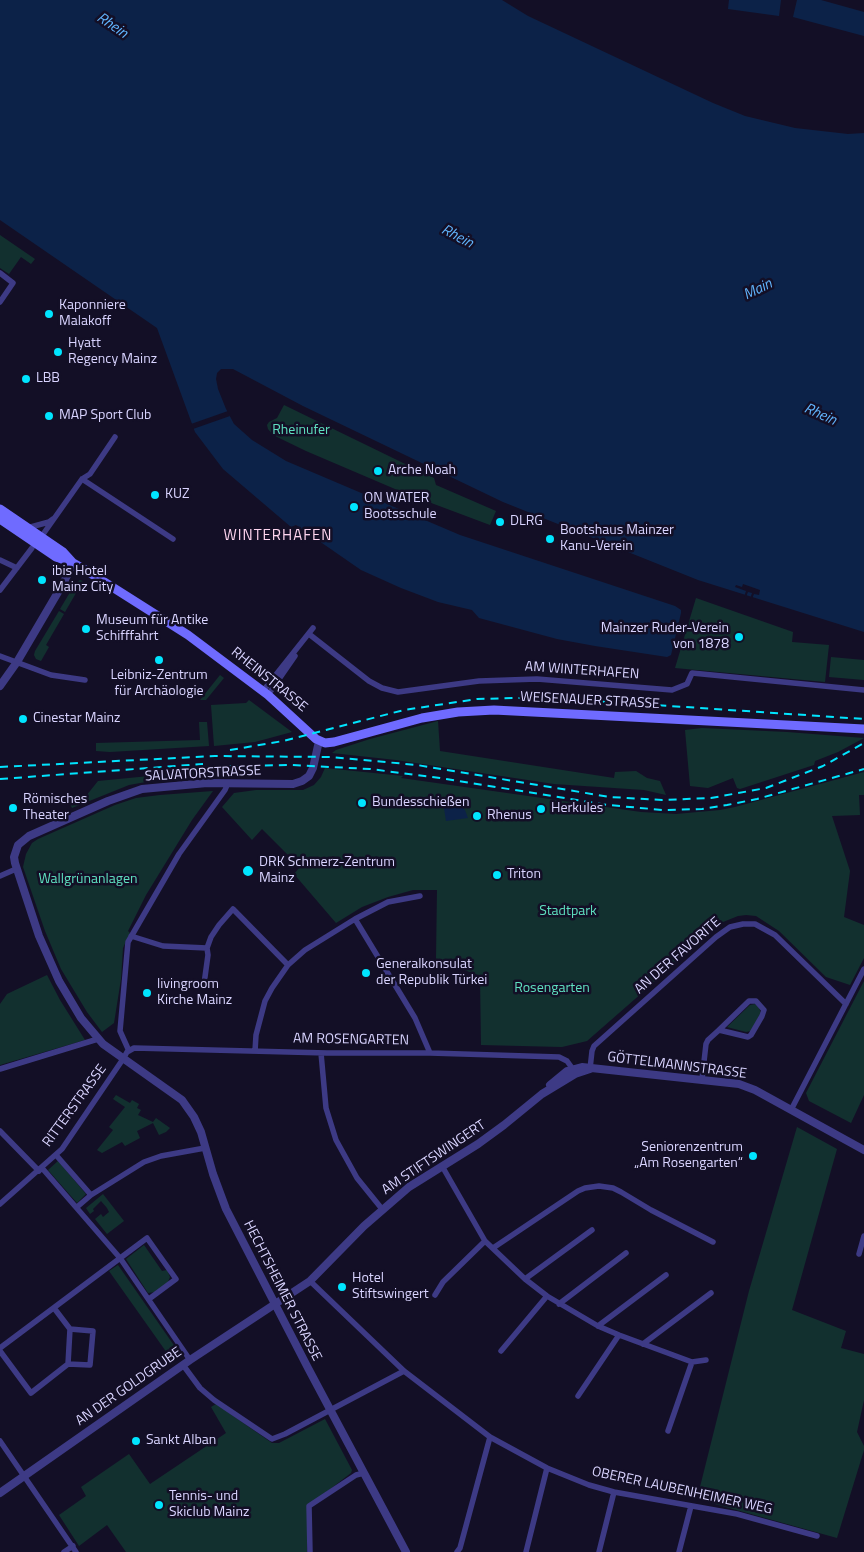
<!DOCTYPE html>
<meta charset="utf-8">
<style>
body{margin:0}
canvas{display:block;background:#130f26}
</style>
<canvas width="864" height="1552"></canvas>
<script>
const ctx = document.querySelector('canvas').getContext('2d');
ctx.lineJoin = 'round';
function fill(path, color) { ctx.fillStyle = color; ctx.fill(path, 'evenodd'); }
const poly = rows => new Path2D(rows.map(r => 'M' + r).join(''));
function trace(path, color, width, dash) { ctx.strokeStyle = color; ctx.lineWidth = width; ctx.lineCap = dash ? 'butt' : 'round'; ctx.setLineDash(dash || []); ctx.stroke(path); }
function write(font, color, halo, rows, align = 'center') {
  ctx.font = font + ' "Titillium Web",sans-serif'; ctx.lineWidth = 5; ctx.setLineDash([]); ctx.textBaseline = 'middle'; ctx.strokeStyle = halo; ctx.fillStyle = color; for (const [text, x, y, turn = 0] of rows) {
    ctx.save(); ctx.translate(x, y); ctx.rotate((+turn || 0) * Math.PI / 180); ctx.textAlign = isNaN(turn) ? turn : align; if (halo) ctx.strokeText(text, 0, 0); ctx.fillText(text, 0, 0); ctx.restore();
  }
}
fill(poly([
 [0,235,35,259,31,264,21,257,9,274,0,268],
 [284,405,434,478,436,485,496,511,490,525,402,492,306,451,273,435,268,429,267,425,269,422,277,418],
 [80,580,83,581,65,612,60,609,75,584],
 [696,598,793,632,792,642,829,645,825,682,675,668],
 [59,611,64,614,46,645,49,647,41,661,36,659,34,655,35,651],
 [831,657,864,660,864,680,829,677],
 [220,675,224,678,206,700,200,700],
 [249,700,292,732,255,742,214,746,211,705,246,703],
 [438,721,440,751,614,778,615,772,636,771,647,778,660,781,666,795,644,790,554,784,396,760,332,753,336,750,370,739],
 [199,722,207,722,209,746,110,752,96,751,96,743,200,740],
 [702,728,787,732,864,738,838,752,815,761,814,765,740,789,737,788,733,778,708,788,690,786,685,730],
 [325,768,403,776,401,778,641,812,676,814,720,810,735,807,864,772,864,795,859,795,860,815,832,816,850,871,844,917,864,925,864,958,850,985,826,977,779,931,756,916,746,915,738,916,723,922,587,1041,562,1047,481,1045,480,976,436,959,437,890,413,890,388,897,362,907,336,923,294,874,300,867,262,829,252,840,222,807,234,793,256,790,303,790,314,785,321,777],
 [211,770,212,775,157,780,129,785,72,808,68,800,86,796,98,781],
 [213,791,192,820,146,895,128,931,130,933,123,948,121,979,114,1023,102,1032,87,1012,61,969,45,931,23,867,26,854,32,843,38,839,115,805,136,798,160,795],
 [47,975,60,1000,85,1040,0,1065,0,1004,7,994],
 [864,981,864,1095,851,1123,809,1101,806,1093],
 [755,1004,759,1008,761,1013,751,1031,746,1032,727,1027,750,1005],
 [116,1095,130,1103,132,1100,139,1104,137,1108,141,1110,138,1115,153,1122,156,1118,170,1128,166,1132,159,1135,153,1123,137,1131,140,1138,125,1146,122,1142,102,1153,97,1150,113,1130,109,1127,125,1107,113,1099],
 [797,1127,837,1149,792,1310,846,1331,841,1348,864,1354,864,1400,857,1432,864,1446,864,1450,837,1538,697,1499,749,1291],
 [58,1161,86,1194,77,1203,48,1170],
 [103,1194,124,1221,107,1234,95,1219,101,1214,103,1217,109,1212,107,1208,101,1201,93,1209,94,1211,90,1214,86,1208],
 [144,1245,162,1271,167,1270,170,1277,168,1282,155,1292,148,1293,126,1259],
 [118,1265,180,1354,172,1360,109,1271],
 [216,1404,272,1443,279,1443,325,1419,352,1470,351,1473,307,1507,307,1552,126,1552,107,1525,79,1546,59,1515,86,1496,81,1487,129,1454,150,1484,226,1433,211,1407]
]), '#12302f');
fill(poly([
 [0,0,502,0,528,16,713,103,745,116,795,128,848,134,864,133,864,632,698,580,503,502,303,406,233,369,221,369,217,373,216,379,218,389,226,409,234,424,252,440,286,461,460,535,675,606,681,610,681,613,671,655,667,657,595,646,557,639,479,618,472,610,438,602,401,588,361,570,296,525,291,527,223,469,195,432,157,328,0,220],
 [729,0,781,0,779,16,728,9],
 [797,0,821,0,864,12,864,36,793,17],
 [443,802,460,805,465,810,468,818,446,821]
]), '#0c2248');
fill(poly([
 [228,411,230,416,193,429,191,424],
 [743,584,760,590,759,595,754,594,752,599,750,599,752,593,748,592,746,597,744,597,746,591,735,587,736,585,742,587]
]), '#130f26');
trace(poly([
 [0,273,13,283,0,302],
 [82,479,173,539],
 [27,528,49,522,53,519],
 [39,540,82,479,90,474,115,437],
 [0,560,17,568],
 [0,590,32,548],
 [309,634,369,681,382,688,398,692,479,681,537,679,672,690,687,684,692,673,864,690],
 [0,656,51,675,85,680],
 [263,691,313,628],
 [268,695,295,656],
 [0,876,16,869],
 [355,919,415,1018,430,1053],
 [131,936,163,946,207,948,211,937,219,925,233,909,288,965],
 [204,984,208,955,207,948],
 [129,1051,120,1031,128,942,179,854,225,790,228,783],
 [255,1051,256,1035,265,1001,272,988,288,965,305,950,355,919,388,902,420,896],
 [321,1053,326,1108,336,1140,357,1178,382,1209],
 [0,1069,98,1039],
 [590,1069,592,1051,594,1046,716,937,730,927,743,924,755,924,775,935,846,1004],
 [702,1079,706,1044,708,1040,719,1030,748,1037,751,1035,762,1016,764,1010,756,1001,749,1001,719,1030],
 [791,1110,864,969],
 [0,1131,39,1171],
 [56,1155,91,1195],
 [442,1166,485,1241,525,1279,547,1296,598,1326,619,1335,692,1362,706,1360],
 [42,1168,120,1258,190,1360],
 [0,1204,62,1149,123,1059,127,1052,134,1048,327,1053,430,1053,559,1057,567,1061,575,1072],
 [77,1207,91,1195,144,1162,161,1156,205,1148],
 [493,1248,578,1191,585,1188,599,1186,613,1188,621,1192,651,1210,713,1242],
 [859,1254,864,1236],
 [525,1279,592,1230],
 [310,1281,404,1371,490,1437,547,1468,589,1485,614,1492,737,1514,817,1536],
 [435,1295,443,1282,485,1241],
 [559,1304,626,1253],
 [54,1308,70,1329,68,1364,90,1365,93,1331,70,1329],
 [598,1326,666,1275],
 [643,1344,711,1293],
 [0,1348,147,1238,176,1279,149,1299],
 [0,1351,31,1393,68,1364],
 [501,1351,547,1296],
 [183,1365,200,1388,214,1400,272,1439,285,1434,404,1371],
 [578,1396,619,1335],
 [668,1431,692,1362],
 [0,1441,76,1552],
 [64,1552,73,1546],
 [310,1552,309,1506,356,1475,364,1473],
 [457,1552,460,1548,490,1437],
 [526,1552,547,1468],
 [599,1552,614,1492],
 [679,1552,691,1506]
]), '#3d3a85', 5.5);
trace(poly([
 [0,686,17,662,64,582,73,563],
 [319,741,313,768,309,776,302,781,293,784,207,783,142,789,108,801,29,836,18,845,14,857,15,863,39,936,59,981,81,1018,103,1044,182,1100,194,1117,201,1132,213,1174,226,1209,308,1368,406,1552],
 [550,1085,567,1071,582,1067,739,1084,755,1090,864,1150],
 [0,1493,190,1360,310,1281,364,1226,409,1187,478,1144,504,1125,542,1094,575,1074,590,1069]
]), '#3d3a85', 8);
trace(poly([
 [0,509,63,552,73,563],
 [0,519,56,557,73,563,87,571,188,635,268,695,316,739,325,743,334,742,422,718,458,712,494,710,864,729]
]), '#6f6bff', 9);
trace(poly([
 [230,750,283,741,404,710,477,699,514,698,566,699,864,719],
 [0,767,215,756,331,757,417,765,610,797,662,800,711,798,766,788,823,766,864,743],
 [195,769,230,766,292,765,370,769,440,778,608,805,663,810,702,809,727,805,757,799,864,769],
 [0,779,203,764]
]), '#00e5ff', 2, [8, 6]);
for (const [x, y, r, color] of [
 [49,314,5,"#00e5ff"],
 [58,352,5,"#00e5ff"],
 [26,379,5,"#00e5ff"],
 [49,416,5,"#00e5ff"],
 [378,471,5,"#00e5ff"],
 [155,495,5,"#00e5ff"],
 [354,507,5,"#00e5ff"],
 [500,522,5,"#00e5ff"],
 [550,539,5,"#00e5ff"],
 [42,580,5,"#00e5ff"],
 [86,629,5,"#00e5ff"],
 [739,637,5,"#00e5ff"],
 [159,660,5,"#00e5ff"],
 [23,719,5,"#00e5ff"],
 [362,803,5,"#00e5ff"],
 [13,808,5,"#00e5ff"],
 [541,809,5,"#00e5ff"],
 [477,816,5,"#00e5ff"],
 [248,871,6,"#00e5ff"],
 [497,875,5,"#00e5ff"],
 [366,973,5,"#00e5ff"],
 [147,993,5,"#00e5ff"],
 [753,1156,5,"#00e5ff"],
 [342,1287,5,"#00e5ff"],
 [136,1441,5,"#00e5ff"],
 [159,1505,5,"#00e5ff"]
]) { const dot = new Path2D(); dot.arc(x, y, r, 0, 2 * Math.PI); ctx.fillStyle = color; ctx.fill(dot); trace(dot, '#130f26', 2); }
write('14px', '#d9d4ff', '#130f26', [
 ["Kaponniere",59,306],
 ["Malakoff",59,322],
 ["Hyatt",68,344],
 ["Regency Mainz",68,360],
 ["LBB",36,379],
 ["MAP Sport Club",59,416],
 ["Arche Noah",388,471],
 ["KUZ",165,495],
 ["ON WATER",364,499],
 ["Bootsschule",364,515],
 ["DLRG",510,522],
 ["Bootshaus Mainzer",560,531],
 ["Kanu-Verein",560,547],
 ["ibis Hotel",52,572],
 ["Mainz City",52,588],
 ["Museum für Antike",96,621],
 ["Schifffahrt",96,637],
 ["Mainzer Ruder-Verein",729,629,"right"],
 ["von 1878",729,645,"right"],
 ["Leibniz-Zentrum",159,676,"center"],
 ["für Archäologie",159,692,"center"],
 ["Cinestar Mainz",33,719],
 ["Römisches",23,800],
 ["Theater",23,816],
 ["Bundesschießen",372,803],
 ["Herkules",551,809],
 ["Rhenus",487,816],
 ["DRK Schmerz-Zentrum",259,863],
 ["Mainz",259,879],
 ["Triton",507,875],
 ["Generalkonsulat",376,965],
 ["der Republik Türkei",376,981],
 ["livingroom",157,985],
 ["Kirche Mainz",157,1001],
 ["Seniorenzentrum",743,1148,"right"],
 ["„Am Rosengarten“",743,1164,"right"],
 ["Hotel",352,1279],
 ["Stiftswingert",352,1295],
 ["Sankt Alban",146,1441],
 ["Tennis- und",169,1497],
 ["Skiclub Mainz",169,1513]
], 'left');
write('14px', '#5fe0c0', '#130f26', [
 ["Rheinufer",301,431],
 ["Wallgrünanlagen",88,880],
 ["Stadtpark",568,912],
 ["Rosengarten",552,989]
]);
write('14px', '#d9d4ff', '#130f26', [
 ["AM WINTERHAFEN",582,671,4],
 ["RHEINSTRASSE",269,680,39],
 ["WEISENAUER STRASSE",590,701,3],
 ["SALVATORSTRASSE",203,774,-3],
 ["AN DER FAVORITE",678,956,-41],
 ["AM ROSENGARTEN",351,1040,1],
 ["GÖTTELMANNSTRASSE",677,1066,7],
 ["RITTERSTRASSE",75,1106,-54],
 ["AM STIFTSWINGERT",434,1158,-34],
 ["HECHTSHEIMER STRASSE",282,1291,63],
 ["AN DER GOLDGRUBE",129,1387,-35],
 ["OBERER LAUBENHEIMER WEG",682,1491,12]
]);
write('italic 15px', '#62b6ff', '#130f26', [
 ["Rhein",112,26,34],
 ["Rhein",457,237,28],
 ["Main",758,290,-26],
 ["Rhein",820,415,24]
]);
ctx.letterSpacing = '1px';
write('15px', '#ffd6f0', '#130f26', [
 ["WINTERHAFEN",278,536]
]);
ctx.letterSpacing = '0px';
</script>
